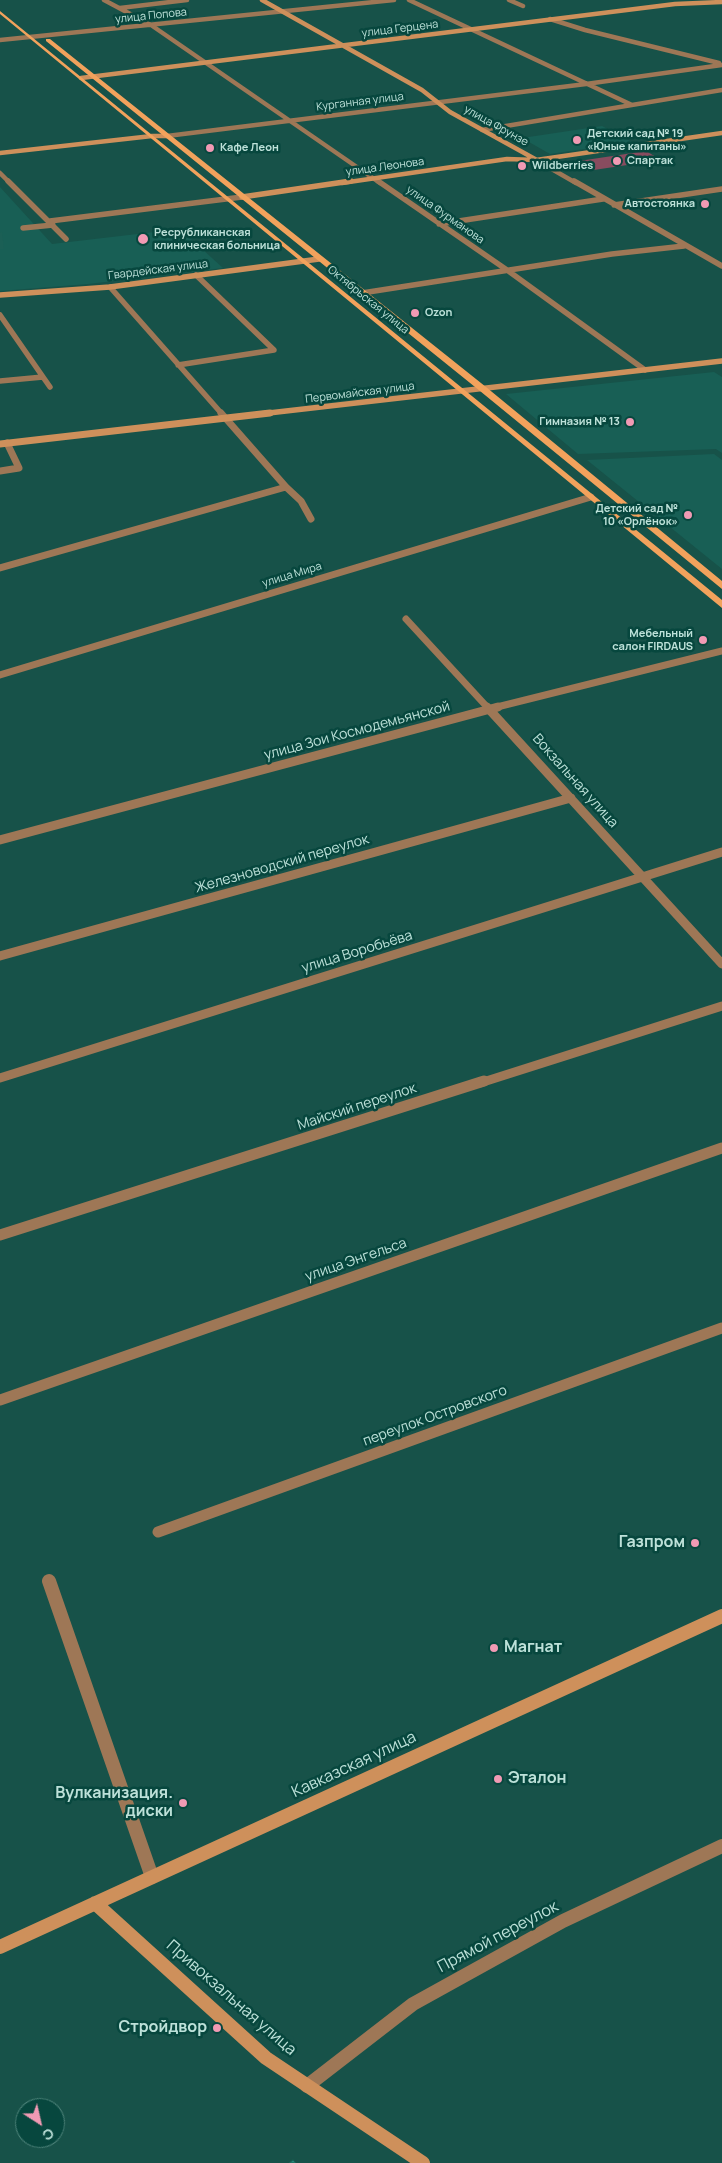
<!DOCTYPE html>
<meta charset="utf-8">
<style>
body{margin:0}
#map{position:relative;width:722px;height:2163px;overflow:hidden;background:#175249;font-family:Manrope,sans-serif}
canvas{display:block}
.north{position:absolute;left:15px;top:2098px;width:50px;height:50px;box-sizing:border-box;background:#07473e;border:1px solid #50857c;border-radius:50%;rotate:145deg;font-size:14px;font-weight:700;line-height:20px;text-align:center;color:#bde1d9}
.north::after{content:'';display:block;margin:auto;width:18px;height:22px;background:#f19ab4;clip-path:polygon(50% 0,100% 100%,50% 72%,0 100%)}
</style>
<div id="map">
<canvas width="722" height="2163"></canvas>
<div class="north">С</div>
</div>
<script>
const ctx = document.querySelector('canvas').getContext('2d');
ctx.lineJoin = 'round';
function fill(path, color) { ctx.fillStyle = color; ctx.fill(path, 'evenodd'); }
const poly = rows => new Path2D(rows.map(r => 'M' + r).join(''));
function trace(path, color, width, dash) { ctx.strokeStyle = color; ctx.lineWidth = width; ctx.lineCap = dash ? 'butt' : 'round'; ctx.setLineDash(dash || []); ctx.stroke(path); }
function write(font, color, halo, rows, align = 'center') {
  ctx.font = font + ' Manrope,sans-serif'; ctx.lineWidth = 5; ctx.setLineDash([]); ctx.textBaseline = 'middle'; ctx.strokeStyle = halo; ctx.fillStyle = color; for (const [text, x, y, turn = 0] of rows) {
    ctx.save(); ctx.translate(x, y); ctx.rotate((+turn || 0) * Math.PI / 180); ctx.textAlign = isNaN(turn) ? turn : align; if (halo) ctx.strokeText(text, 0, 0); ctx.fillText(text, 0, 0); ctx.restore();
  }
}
fill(poly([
 [602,126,632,142,550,154,522,138],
 [0,187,52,244,180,229,223,268,88,284,0,291],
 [714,372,722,377,722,453,716,449,578,454,506,394],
 [714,454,722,460,722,569,587,460]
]), '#185f55');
fill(poly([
 [646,151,661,160,587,171,572,162]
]), '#884c5f');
trace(poly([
 [104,0,151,25,380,183],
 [409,0,632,105],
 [509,0,523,6],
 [120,8,187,0],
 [550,19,585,30,719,63],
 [0,40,394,0],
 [482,130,722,90],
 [167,136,586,84,722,65],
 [536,160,576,183],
 [0,173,10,183]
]), '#9e7756', 4.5);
trace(poly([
 [8,181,66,239],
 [378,181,507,270,645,370],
 [574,181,722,266],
 [614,205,722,189],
 [50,221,242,197],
 [439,224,603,199],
 [23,228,53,225],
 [110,287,222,414],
 [362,293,612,254,684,246],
 [0,315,43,377,0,381],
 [178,365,274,350,196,275],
 [43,377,50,387]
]), '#9e7756', 5.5);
trace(poly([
 [221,413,286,487,301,501,311,519],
 [0,471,19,468,7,443],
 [0,568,286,487],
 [406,619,488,708],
 [0,675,591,497],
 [493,708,722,651]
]), '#9e7756', 7);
trace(poly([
 [487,707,722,964],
 [0,840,498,707],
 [0,956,571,798],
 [0,1078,722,852],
 [480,1083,722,1006]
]), '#9e7756', 9);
trace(poly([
 [0,1235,484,1081],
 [0,1400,722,1148],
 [158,1532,722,1328]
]), '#9e7756', 11);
trace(poly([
 [49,1581,152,1877],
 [307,2086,413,2004,563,1921,722,1846]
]), '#9e7756', 14);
trace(poly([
 [262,0,422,90,450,112,535,159],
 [81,78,675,4,722,2],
 [0,153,152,136,167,136],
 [342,183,507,159,536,160,722,133]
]), '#ce905b', 4.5);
trace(poly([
 [242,197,351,181],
 [0,295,110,287,319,259],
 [260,414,722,361]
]), '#ce905b', 5.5);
trace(poly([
 [0,444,270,413]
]), '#ce905b', 7);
trace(poly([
 [95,1903,266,2058,423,2163],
 [0,1947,722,1616]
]), '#ce905b', 14);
fill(poly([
 [0,11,722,600,722,608,0,14,0,11],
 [46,39,50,39,486,387,722,581,722,589,480,391,46,41,46,39]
]), '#f2a25c');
fill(poly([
 [2,232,4,249,0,249,0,233]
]), '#1b5f55');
const building = poly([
 [293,2160,296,2163,289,2163,293,2160]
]);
fill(building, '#278879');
trace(building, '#1b5f55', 1);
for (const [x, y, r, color] of [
 [577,140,5,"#f19ab4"],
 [210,148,5,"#f19ab4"],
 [617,161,5,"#f19ab4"],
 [522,166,5,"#f19ab4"],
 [705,204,5,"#f19ab4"],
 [143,239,6,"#f19ab4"],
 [415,313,5,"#f19ab4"],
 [630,422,5,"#f19ab4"],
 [688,515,5,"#f19ab4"],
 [703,640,5,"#f19ab4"],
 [695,1543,5,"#f19ab4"],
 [494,1648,5,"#f19ab4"],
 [498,1779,5,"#f19ab4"],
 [183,1803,5,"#f19ab4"],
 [217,2028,5,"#f19ab4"]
]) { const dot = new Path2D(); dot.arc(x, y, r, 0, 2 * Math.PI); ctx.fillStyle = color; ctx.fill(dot); trace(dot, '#07473e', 2); }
write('11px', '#bde1d9', '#07473e', [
 ["улица Попова",151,16,-6],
 ["улица Герцена",400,29,-7],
 ["Курганная улица",360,102,-7],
 ["улица Фрунзе",496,126,29],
 ["улица Леонова",385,167,-8],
 ["улица Фурманова",445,215,35],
 ["Гвардейская улица",158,270,-7],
 ["Октябрьская улица",368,300,39],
 ["Первомайская улица",360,393,-7],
 ["улица Мира",292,575,-17]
]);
write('bold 11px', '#bde1d9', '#07473e', [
 ["Детский сад № 19",587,134],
 ["«Юные капитаны»",587,147],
 ["Кафе Леон",220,148],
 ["Спартак",627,161],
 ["Wildberries",532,166],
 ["Автостоянка",695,204,"right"],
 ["Ресрубликанская",154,233],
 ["клиническая больница",154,246],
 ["Ozon",425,313],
 ["Гимназия № 13",620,422,"right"],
 ["Детский сад №",678,509,"right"],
 ["10 «Орлёнок»",678,522,"right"],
 ["Мебельный",693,634,"right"],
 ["салон FIRDAUS",693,647,"right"]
], 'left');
write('14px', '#bde1d9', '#07473e', [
 ["улица Зои Космодемьянской",357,731,-15],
 ["Вокзальная улица",575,781,48],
 ["Железноводский переулок",282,864,-16],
 ["улица Воробьёва",357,952,-17],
 ["Майский переулок",357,1107,-18],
 ["улица Энгельса",356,1260,-19],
 ["переулок Островского",435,1416,-20]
]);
write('bold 16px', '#bde1d9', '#07473e', [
 ["Газпром",685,1543],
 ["Магнат",504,1648,"left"],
 ["Эталон",508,1779,"left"],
 ["Вулканизация.",173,1794],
 ["диски",173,1812],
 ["Стройдвор",207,2028]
], 'right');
write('16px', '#bde1d9', '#07473e', [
 ["Кавказская улица",354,1765,-25],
 ["Прямой переулок",498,1937,-28],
 ["Привокзальная улица",231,1998,41]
]);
</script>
